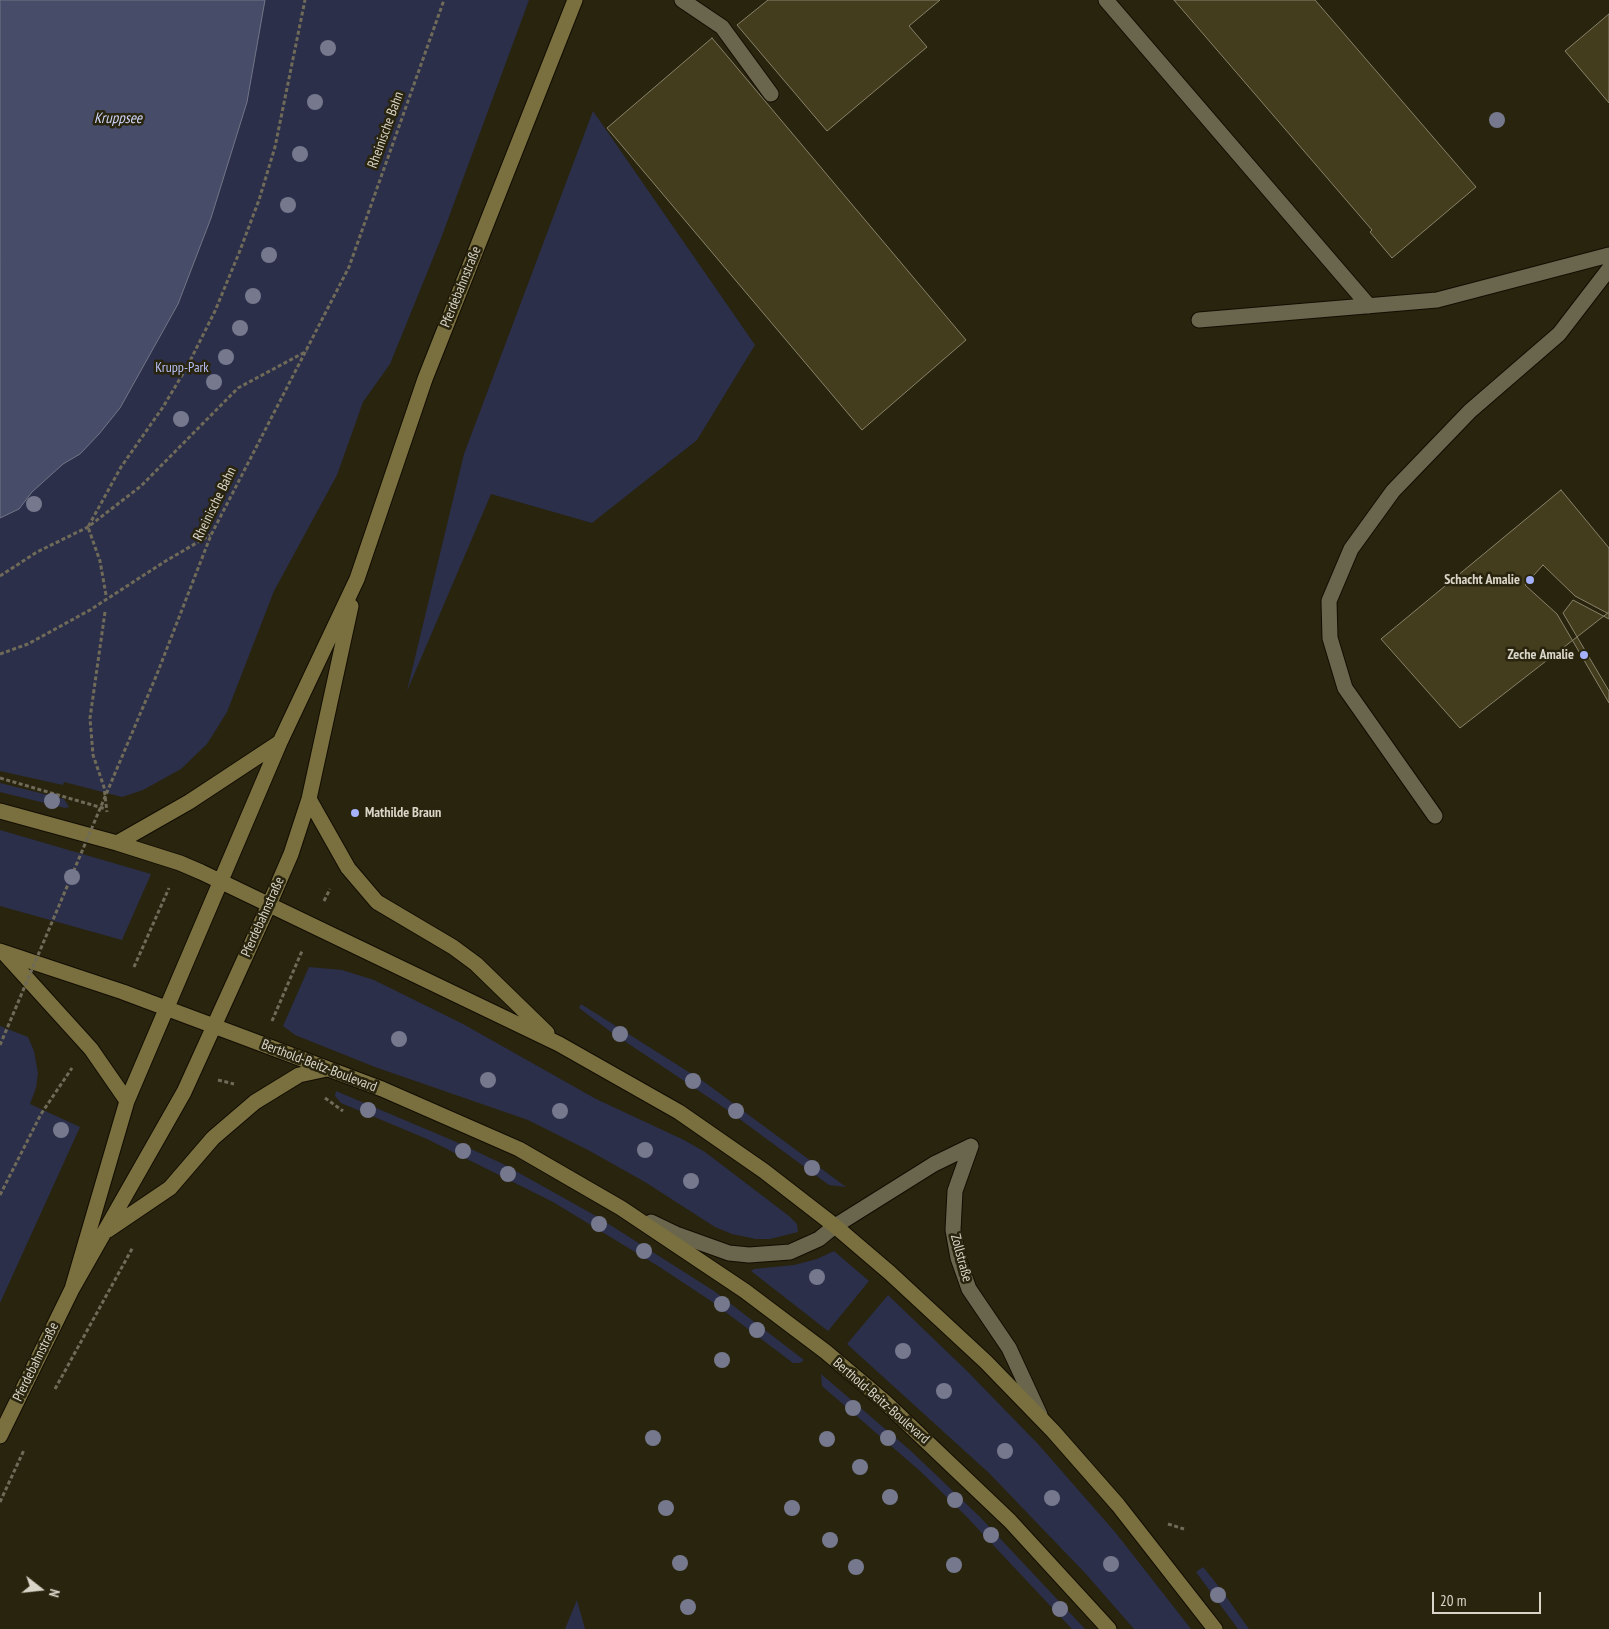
<!DOCTYPE html>
<meta charset="utf-8">
<style>
body{margin:0}
#map{position:relative;width:1609px;height:1629px;overflow:hidden;background:#29240e;font-family:"PT Sans Narrow",sans-serif}
canvas{display:block}
.north{position:absolute;left:15px;top:1564px;width:50px;height:50px;-webkit-text-stroke:4px #29240e;paint-order:stroke;rotate:106deg;font-size:14px;font-weight:700;line-height:20px;text-align:center;color:#d9d6c9}
.north::after{content:'';display:block;margin:auto;width:18px;height:22px;background:#d9d6c9;clip-path:polygon(50% 0,100% 100%,50% 72%,0 100%)}
.scale{position:absolute;left:1432px;top:1592px;width:109px;height:22px;box-sizing:border-box;border:2px solid #d9d6c9;border-top:0;padding-left:6px;font-size:15px;line-height:18px;white-space:nowrap;color:#d9d6c9;-webkit-text-stroke:4px #29240e;paint-order:stroke}
</style>
<div id="map">
<canvas width="1609" height="1629"></canvas>
<div class="north">N</div>
<div class="scale">20 m</div>
</div>
<script>
const ctx = document.querySelector('canvas').getContext('2d');
ctx.lineJoin = 'round';
function fill(path, color) { ctx.fillStyle = color; ctx.fill(path, 'evenodd'); }
const poly = rows => new Path2D(rows.map(r => 'M' + r).join(''));
function trace(path, color, width, dash) { ctx.strokeStyle = color; ctx.lineWidth = width; ctx.lineCap = dash ? 'butt' : 'round'; ctx.setLineDash(dash || []); ctx.stroke(path); }
function write(font, color, halo, rows, align = 'center') {
  ctx.font = font + ' "PT Sans Narrow",sans-serif'; ctx.lineWidth = 5; ctx.setLineDash([]); ctx.textBaseline = 'middle'; ctx.strokeStyle = halo; ctx.fillStyle = color; for (const [text, x, y, turn = 0] of rows) {
    ctx.save(); ctx.translate(x, y); ctx.rotate((+turn || 0) * Math.PI / 180); ctx.textAlign = isNaN(turn) ? turn : align; if (halo) ctx.strokeText(text, 0, 0); ctx.fillText(text, 0, 0); ctx.restore();
  }
}
fill(poly([
 [0,0,529,0,440,241,390,364,363,402,337,475,274,591,227,712,207,744,181,769,143,790,122,797,64,782,63,785,0,771],
 [593,111,755,345,697,440,592,523,491,494,407,691,464,454],
 [0,783,64,799,69,807,65,808,0,792],
 [0,830,151,874,122,940,0,906],
 [309,967,342,970,374,980,463,1024,596,1099,684,1140,705,1152,789,1216,797,1224,798,1232,770,1239,756,1239,732,1234,715,1227,645,1182,588,1150,528,1120,375,1067,295,1035,283,1026],
 [581,1004,703,1081,846,1187,829,1185,726,1109,611,1032,579,1008],
 [0,1026,28,1037,34,1051,38,1073,36,1088,30,1104,80,1127,0,1303],
 [336,1091,454,1141,503,1164,596,1216,714,1291,804,1360,800,1363,793,1363,711,1301,658,1266,553,1202,427,1139,341,1103,335,1096],
 [834,1251,869,1281,828,1331,751,1271,754,1269,794,1265,817,1259],
 [888,1295,967,1371,1038,1444,1115,1532,1191,1629,1134,1629,1086,1574,989,1473,847,1344],
 [821,1374,911,1451,980,1517,1085,1629,1072,1629,964,1514,920,1471,822,1386],
 [1203,1567,1220,1588,1249,1629,1238,1629,1196,1572],
 [577,1600,585,1629,565,1629]
]), '#2b2f4a');
const water = poly([
 [0,0,265,0,247,102,211,218,178,304,120,408,99,434,80,454,63,464,32,492,19,509,0,518,0,0]
]);
fill(water, '#474c69');
trace(water, '#737586', 1);
const building = poly([
 [768,0,940,0,909,26,927,47,827,131,737,25,768,0],
 [1174,0,1315,0,1476,187,1392,258,1370,232,1372,230,1174,0],
 [1609,14,1609,103,1565,51,1609,14],
 [712,38,966,340,862,430,607,128,712,38],
 [1561,490,1609,548,1609,612,1460,728,1381,639,1561,490],
 [1543,565,1575,596,1609,614,1609,619,1573,600,1563,613,1609,691,1609,703,1557,614,1525,585,1543,565]
]);
fill(building, '#443d1d');
trace(building, '#88826a', 1);
const lane = poly([
 [682,0,722,27,771,94],
 [1106,0,1369,306],
 [1199,320,1437,300,1609,255],
 [1435,816,1345,688,1330,638,1329,601,1351,549,1393,491,1470,411,1559,334,1609,269]
]);
const street = poly([
 [971,1146,955,1191,953,1230,958,1258,969,1289,1009,1348,1040,1415],
 [651,1222,676,1234,729,1253,749,1255,790,1252,819,1239,835,1226,934,1164,971,1146]
]);
const secondary = poly([
 [309,799,348,868,377,902,453,947,476,964,547,1033],
 [0,811,117,843,180,863,201,872,559,1044,679,1112,764,1171,835,1226,890,1273,986,1362,1053,1431,1118,1505,1215,1629],
 [117,843,189,802,280,742],
 [0,951,123,992,382,1089,519,1149,621,1208,745,1291,826,1352,885,1402,1010,1521,1109,1629],
 [5,954,91,1049,127,1101],
 [108,1230,170,1188,213,1138,255,1102,299,1075,327,1069],
 [72,1289,127,1101,280,742,357,579,425,379,575,0],
 [0,1436,72,1289,184,1092,269,905,291,854,309,799,351,606]
]);
trace(lane, '#120d00', 17);
trace(street, '#120d00', 17);
trace(secondary, '#120d00', 17);
trace(poly([
 [0,576,37,552,88,527,141,486,238,388,307,351],
 [106,595,100,561,88,527,121,467,163,407,187,367,215,311,239,253,259,200,275,147,305,0],
 [105,612,90,718,93,755,104,787,107,812],
 [0,654,28,644,90,610,164,562,210,535],
 [157,674,211,535,349,267,444,0],
 [0,778,106,809],
 [324,901,330,889],
 [134,967,169,888],
 [272,1021,302,951],
 [218,1080,234,1084],
 [325,1098,343,1111],
 [0,1195,41,1114,72,1068],
 [55,1389,133,1247],
 [0,1502,24,1450],
 [1168,1524,1184,1529]
]), '#6f6b58', 3, [4, 2.5]);
trace(lane, '#6a654d', 15);
trace(street, '#6a654d', 15);
trace(secondary, '#796f3f', 15);
trace(poly([
 [0,1045,157,674]
]), '#6f6b58', 3, [4, 2.5]);
ctx.fillStyle = '#76798e';
for (const [x, y] of [
 [328,48],
 [315,102],
 [1497,120],
 [300,154],
 [288,205],
 [269,255],
 [253,296],
 [240,328],
 [226,357],
 [214,382],
 [181,419],
 [34,504],
 [52,801],
 [72,877],
 [620,1034],
 [399,1039],
 [488,1080],
 [693,1081],
 [368,1110],
 [560,1111],
 [736,1111],
 [61,1130],
 [645,1150],
 [463,1151],
 [812,1168],
 [508,1174],
 [691,1181],
 [599,1224],
 [644,1251],
 [817,1277],
 [722,1304],
 [757,1330],
 [903,1351],
 [722,1360],
 [944,1391],
 [853,1408],
 [653,1438],
 [888,1438],
 [827,1439],
 [1005,1451],
 [860,1467],
 [890,1497],
 [1052,1498],
 [955,1500],
 [666,1508],
 [792,1508],
 [991,1535],
 [830,1540],
 [680,1563],
 [1111,1564],
 [954,1565],
 [856,1567],
 [1218,1595],
 [688,1607],
 [1060,1609]
]) { ctx.beginPath(); ctx.arc(x, y, 8, 0, 2 * Math.PI); ctx.fill(); }
for (const [x, y, r, color] of [
 [1530,580,5,"#a5b1fc"],
 [1584,655,5,"#a5b1fc"],
 [355,813,5,"#a5b1fc"]
]) { const dot = new Path2D(); dot.arc(x, y, r, 0, 2 * Math.PI); ctx.fillStyle = color; ctx.fill(dot); trace(dot, '#29240e', 2); }
write('14px', '#d9d6c9', '#29240e', [
 ["Rheinische Bahn",386,130,-70],
 ["Pferdebahnstraße",461,287,-68],
 ["Rheinische Bahn",215,504,-64],
 ["Pferdebahnstraße",263,917,-66],
 ["Berthold-Beitz-Boulevard",319,1066,21],
 ["Zollstraße",961,1258,75],
 ["Pferdebahnstraße",36,1362,-64],
 ["Berthold-Beitz-Boulevard",881,1401,41]
]);
write('14px', '#b5bff7', '#29240e', [
 ["Krupp-Park",182,368]
]);
write('bold 14px', '#d9d6c9', '#29240e', [
 ["Schacht Amalie",1520,580],
 ["Zeche Amalie",1574,655],
 ["Mathilde Braun",365,813,"left"]
], 'right');
write('italic 15px', '#cdd4f6', '#29240e', [
 ["Kruppsee",118,119]
]);
</script>
